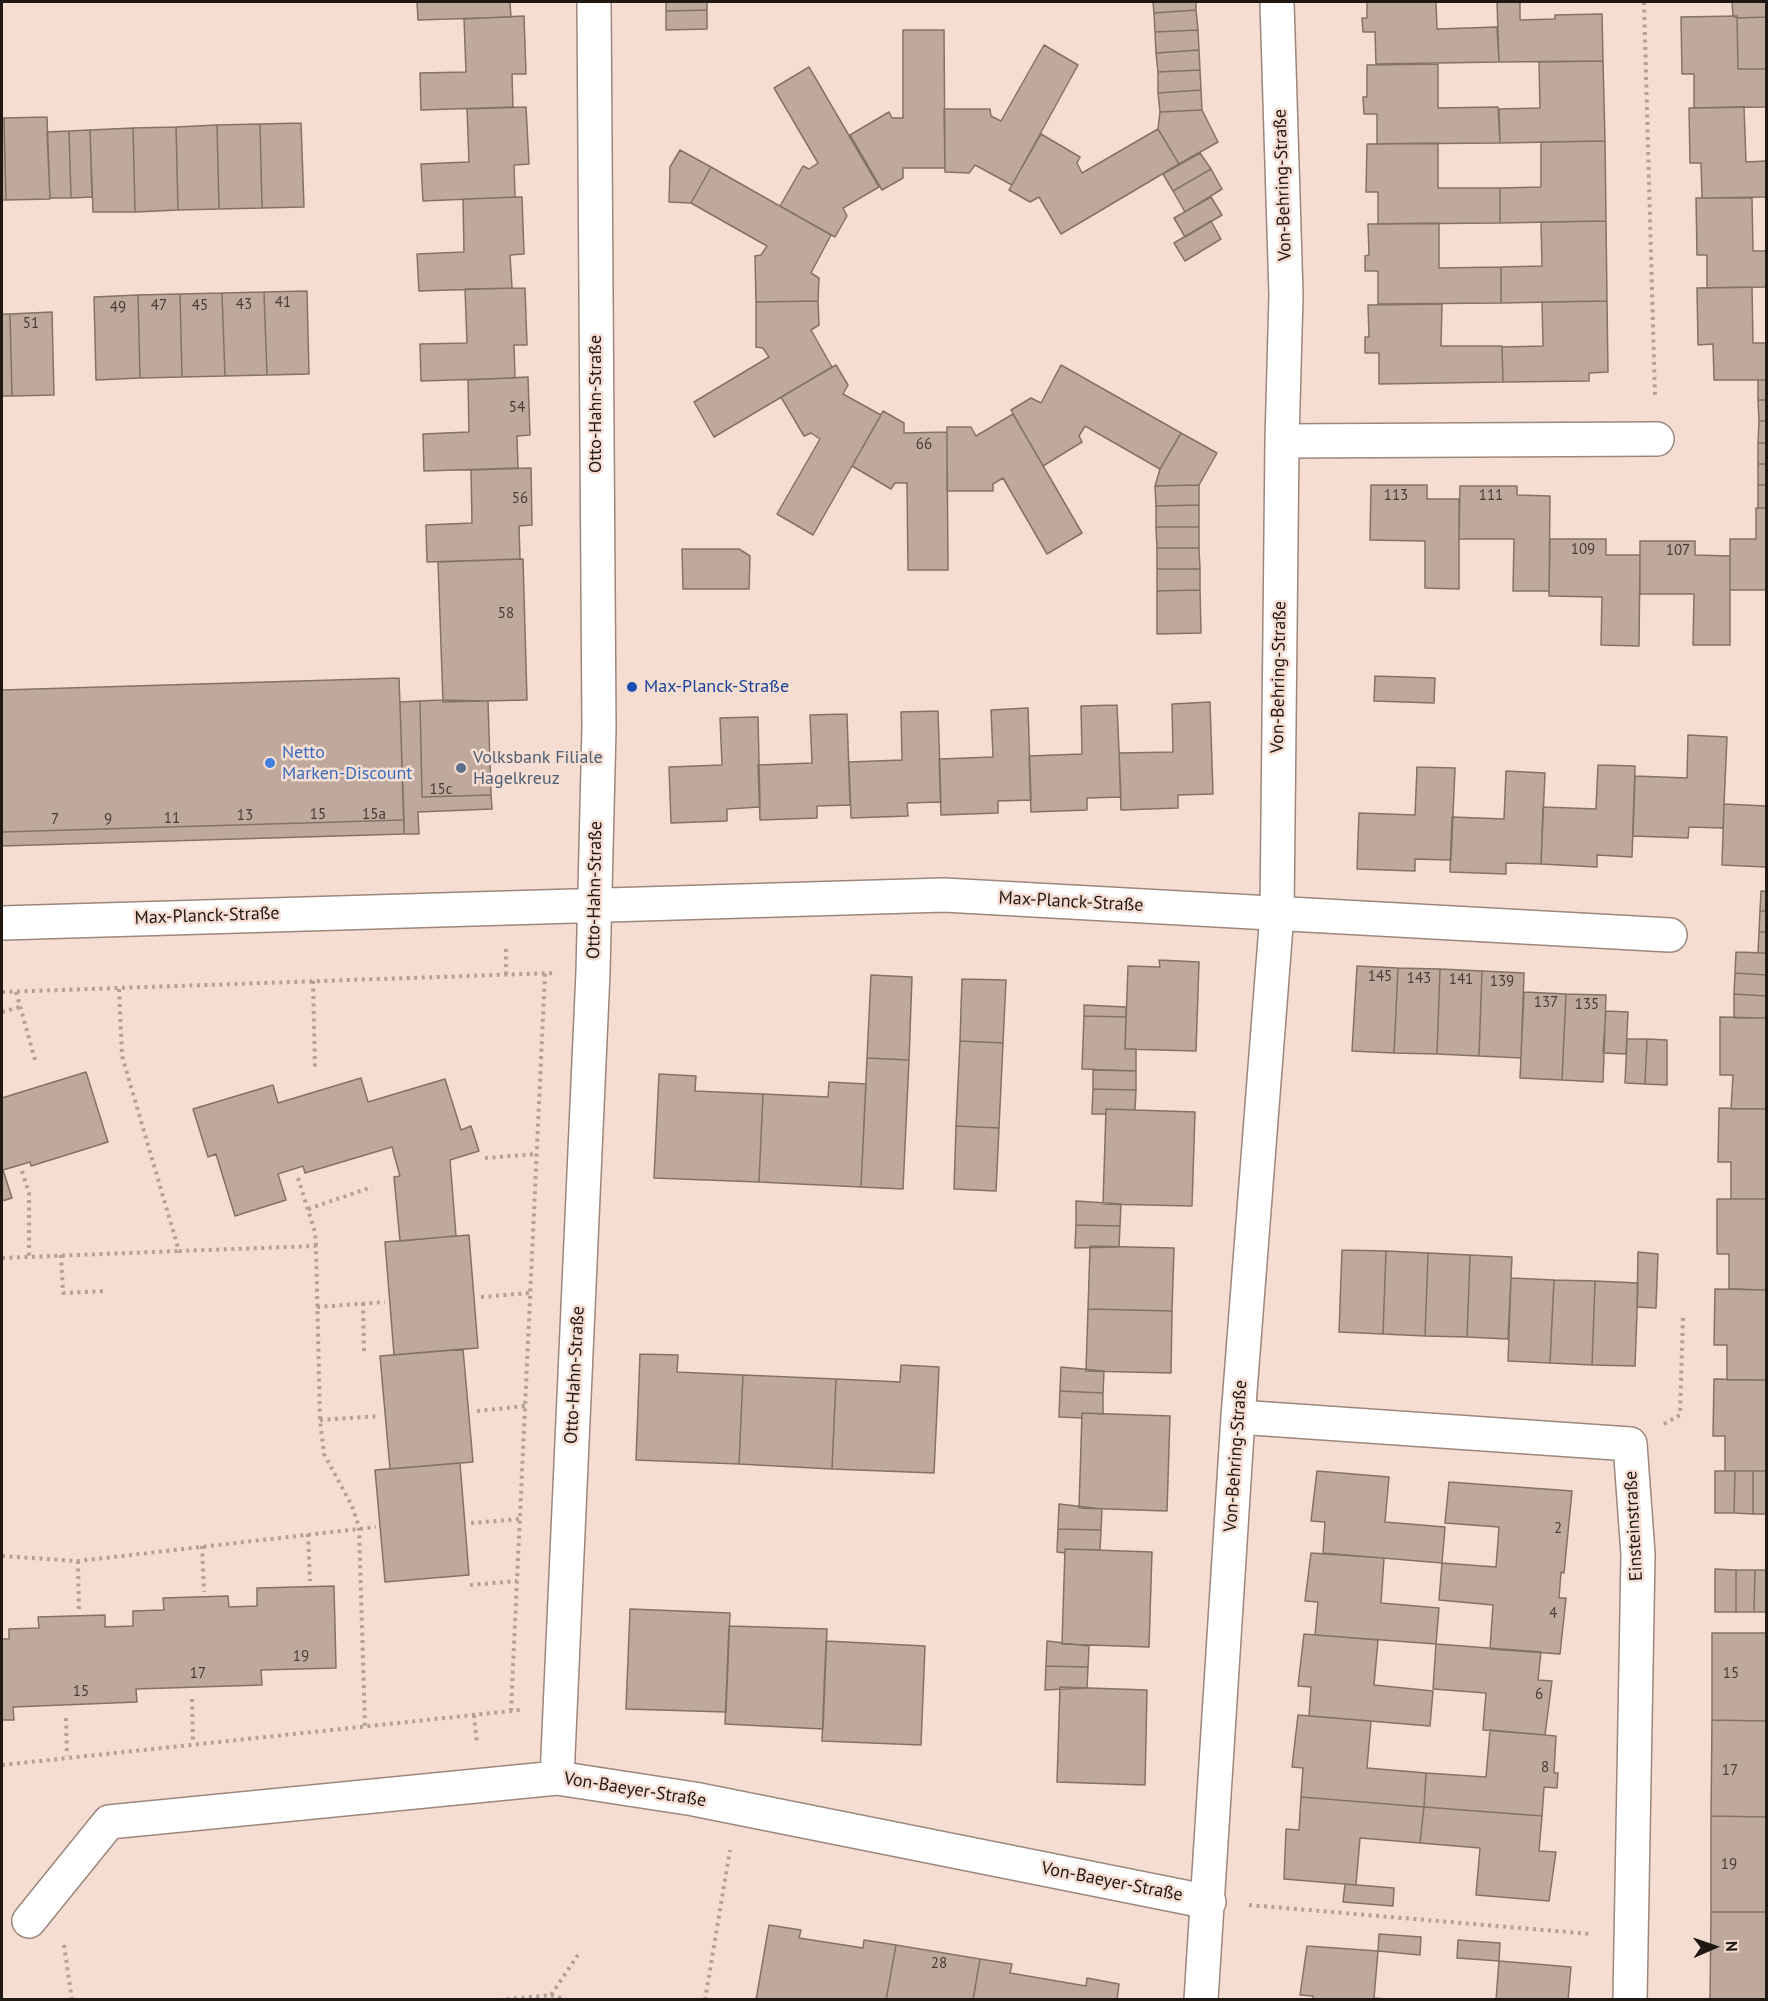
<!DOCTYPE html>
<meta charset="utf-8">
<style>
body{margin:0}
#map{position:relative;width:1768px;height:2001px;overflow:hidden;background:#f5ded1;font-family:"PT Sans",sans-serif}
canvas{display:block}
.frame{position:absolute;inset:0;border:3px solid #201813;pointer-events:none}
.north{position:absolute;left:1684px;top:1917px;width:60px;height:60px;-webkit-text-stroke:4px #f5ded1;paint-order:stroke;rotate:88deg;font-size:16px;font-weight:700;line-height:24px;text-align:center;color:#201813}
.north::after{content:'';display:block;margin:auto;width:21px;height:27px;background:#201813;clip-path:polygon(50% 0,100% 100%,50% 72%,0 100%)}
</style>
<div id="map">
<canvas width="1768" height="2001"></canvas>
<div class="frame"></div>
<div class="north">N</div>
</div>
<script>
const ctx = document.querySelector('canvas').getContext('2d');
ctx.lineJoin = 'round';
function fill(path, color) { ctx.fillStyle = color; ctx.fill(path, 'evenodd'); }
const poly = rows => new Path2D(rows.map(r => 'M' + r).join(''));
function trace(path, color, width, dash) { ctx.strokeStyle = color; ctx.lineWidth = width; ctx.lineCap = dash ? 'butt' : 'round'; ctx.setLineDash(dash || []); ctx.stroke(path); }
function write(font, color, halo, rows, align = 'center') {
  ctx.font = font + ' "PT Sans",sans-serif'; ctx.lineWidth = 5; ctx.setLineDash([]); ctx.textBaseline = 'middle'; ctx.strokeStyle = halo; ctx.fillStyle = color; for (const [text, x, y, turn = 0] of rows) {
    ctx.save(); ctx.translate(x, y); ctx.rotate((+turn || 0) * Math.PI / 180); ctx.textAlign = isNaN(turn) ? turn : align; if (halo) ctx.strokeText(text, 0, 0); ctx.fillText(text, 0, 0); ctx.restore();
  }
}
const building = poly([
 [417,2,510,2,511,17,418,20,417,2],
 [666,2,707,2,707,10,666,11,666,2],
 [1153,2,1196,2,1196,10,1154,13,1153,2],
 [1367,2,1436,2,1437,29,1497,27,1499,62,1376,64,1375,32,1363,32,1362,18,1367,18,1367,2],
 [1497,2,1520,2,1520,20,1555,19,1555,15,1602,14,1603,61,1499,62,1497,2],
 [1732,2,1766,2,1766,17,1737,18,1733,16,1732,2],
 [707,10,707,29,666,30,666,11,707,10],
 [1196,10,1198,30,1155,32,1154,13,1196,10],
 [524,16,526,74,512,74,513,107,421,110,420,73,466,72,464,19,524,16],
 [1737,16,1738,69,1766,69,1766,107,1694,108,1694,74,1682,74,1681,17,1737,16],
 [1766,17,1766,69,1738,69,1737,18,1766,17],
 [903,30,944,30,945,168,903,168,903,178,882,190,850,135,889,112,892,118,903,118,903,30],
 [1198,30,1199,50,1156,53,1155,32,1198,30],
 [1044,45,1078,65,1012,185,975,165,969,173,945,172,944,109,990,109,991,116,1001,121,1044,45],
 [1199,50,1200,70,1158,72,1156,53,1199,50],
 [1603,61,1605,141,1500,143,1499,109,1540,108,1539,62,1603,61],
 [1438,64,1438,108,1498,107,1500,143,1377,144,1377,114,1364,114,1363,97,1367,97,1367,65,1438,64],
 [809,67,879,187,843,208,847,216,835,237,780,206,803,166,809,169,818,163,774,88,809,67],
 [1200,70,1201,90,1158,93,1158,72,1200,70],
 [1201,90,1202,110,1160,112,1158,93,1201,90],
 [526,107,529,164,514,165,515,197,423,201,421,164,469,162,467,109,526,107],
 [1744,107,1746,162,1766,161,1766,197,1702,198,1701,163,1690,163,1689,108,1744,107],
 [1202,110,1218,142,1179,164,1158,129,1160,112,1202,110],
 [47,117,50,199,6,200,4,118,47,117],
 [2,118,4,118,6,200,2,200,2,118],
 [301,123,304,207,262,208,260,124,301,123],
 [260,124,262,208,219,209,217,125,260,124],
 [217,125,219,209,178,210,176,127,217,125],
 [176,127,178,210,135,212,133,128,176,127],
 [133,128,135,212,93,212,90,130,133,128],
 [1158,129,1179,164,1061,234,1039,197,1030,202,1009,190,1041,134,1080,157,1077,163,1082,173,1158,129],
 [90,130,92,197,71,198,69,131,90,130],
 [69,131,71,198,50,198,47,132,69,131],
 [1605,141,1606,221,1500,223,1500,188,1541,187,1541,142,1605,141],
 [1438,143,1438,188,1500,188,1500,223,1378,224,1378,192,1366,192,1367,144,1438,143],
 [680,150,711,167,691,203,669,202,670,167,680,150],
 [1200,153,1211,169,1173,191,1163,174,1200,153],
 [711,167,831,235,811,273,819,278,818,301,756,302,755,256,761,255,767,246,691,203,711,167],
 [1211,169,1222,189,1185,212,1173,191,1211,169],
 [522,197,524,254,510,255,512,288,419,291,417,254,464,252,463,199,522,197],
 [1211,197,1222,215,1185,237,1174,218,1211,197],
 [1696,198,1752,198,1753,251,1766,251,1766,287,1707,288,1707,255,1697,255,1696,198],
 [1211,221,1221,239,1185,261,1174,243,1211,221],
 [1606,221,1607,301,1501,303,1501,267,1542,266,1541,222,1606,221],
 [1439,223,1439,268,1501,267,1501,303,1378,304,1378,271,1365,271,1365,256,1369,255,1368,224,1439,223],
 [1752,287,1753,343,1766,343,1766,380,1714,380,1713,344,1698,345,1697,288,1752,287],
 [525,288,527,345,514,345,515,378,421,381,420,344,467,343,465,289,525,288],
 [307,291,309,374,267,375,264,292,307,291],
 [264,292,267,375,225,376,222,293,264,292],
 [222,293,225,376,182,377,180,294,222,293],
 [180,294,182,377,140,378,138,295,180,294],
 [138,295,140,378,96,380,94,297,138,295],
 [818,301,819,325,811,330,832,367,714,437,694,402,769,357,763,348,756,347,756,302,818,301],
 [1607,301,1608,372,1589,373,1589,381,1503,382,1502,347,1543,346,1542,302,1607,301],
 [1442,304,1441,346,1502,346,1503,382,1379,384,1379,353,1365,353,1365,337,1369,337,1368,305,1442,304],
 [52,312,54,395,12,396,10,314,52,312],
 [2,314,10,314,12,396,2,396,2,314],
 [836,365,848,385,843,394,881,415,813,535,777,514,820,439,811,433,804,436,781,397,836,365],
 [1061,365,1181,433,1160,469,1085,426,1079,436,1082,442,1043,466,1011,410,1031,398,1041,403,1061,365],
 [528,377,530,435,517,436,518,468,424,471,423,434,469,432,468,380,528,377],
 [1758,380,1766,380,1766,400,1758,400,1758,380],
 [1758,400,1766,400,1766,421,1759,421,1758,400],
 [883,411,904,423,904,433,947,432,948,570,908,570,907,483,895,483,891,489,852,466,883,411],
 [1013,414,1082,533,1047,554,1003,478,993,484,993,491,947,491,947,427,971,427,976,436,1013,414],
 [1759,421,1766,421,1766,443,1758,443,1759,421],
 [1181,433,1217,453,1199,485,1155,486,1160,469,1181,433],
 [1758,443,1766,443,1766,464,1758,464,1758,443],
 [1758,464,1766,464,1766,485,1758,485,1758,464],
 [531,468,532,525,519,526,520,559,427,562,426,525,472,523,471,470,531,468],
 [1199,485,1199,505,1156,506,1155,486,1199,485],
 [1371,485,1427,485,1427,499,1459,499,1459,589,1425,588,1425,541,1370,540,1371,485],
 [1758,485,1766,485,1766,508,1758,508,1758,485],
 [1460,486,1517,486,1517,495,1550,496,1549,591,1513,591,1514,539,1459,539,1460,486],
 [1199,505,1199,527,1156,527,1156,506,1199,505],
 [1756,508,1766,508,1766,590,1730,590,1730,539,1756,539,1756,508],
 [1156,527,1199,527,1199,548,1157,548,1156,527],
 [1550,539,1606,539,1606,555,1640,555,1639,646,1601,645,1602,597,1549,596,1550,539],
 [1640,541,1695,541,1695,555,1730,556,1730,645,1693,645,1694,594,1640,594,1640,541],
 [1157,548,1199,548,1200,569,1157,569,1157,548],
 [682,549,739,549,750,556,749,589,683,589,682,549],
 [523,559,527,700,443,702,438,562,523,559],
 [1157,569,1200,569,1200,590,1157,591,1157,569],
 [1200,590,1201,633,1157,634,1157,591,1200,590],
 [1375,676,1435,678,1434,703,1374,701,1375,676],
 [399,678,404,820,2,832,2,690,399,678],
 [443,700,488,701,491,795,422,797,420,701,443,700],
 [420,701,422,797,491,795,492,809,418,812,419,834,404,834,400,702,420,701],
 [1210,702,1213,794,1178,795,1178,808,1121,810,1119,753,1173,752,1172,704,1210,702],
 [1117,705,1121,797,1087,798,1087,810,1031,812,1029,756,1082,754,1081,706,1117,705],
 [1028,708,1031,800,998,801,998,813,941,815,939,759,993,757,991,710,1028,708],
 [938,711,941,802,907,803,908,816,851,818,849,762,902,760,901,712,938,711],
 [847,714,850,805,817,806,817,818,760,820,758,765,812,763,810,715,847,714],
 [758,717,760,807,727,809,727,821,671,823,669,767,722,765,720,718,758,717],
 [1688,735,1727,737,1723,828,1689,827,1688,838,1633,836,1635,776,1687,778,1688,735],
 [1598,765,1635,766,1632,857,1597,855,1597,867,1541,864,1543,807,1596,809,1598,765],
 [1417,767,1455,768,1451,860,1415,859,1415,871,1357,869,1359,813,1415,815,1417,767],
 [1506,771,1545,773,1541,864,1506,863,1506,874,1450,872,1452,817,1504,819,1506,771],
 [1724,804,1766,806,1766,891,1766,867,1722,865,1724,804],
 [404,820,404,834,2,846,2,832,404,820],
 [1761,891,1766,891,1766,911,1760,911,1761,891],
 [1760,911,1766,911,1766,932,1759,932,1760,911],
 [1759,932,1766,932,1766,953,1758,953,1759,932],
 [1736,952,1766,953,1766,975,1735,973,1736,952],
 [1159,960,1199,962,1196,1051,1125,1049,1128,966,1160,967,1159,960],
 [1357,966,1398,968,1394,1053,1352,1051,1357,966],
 [1398,968,1440,969,1437,1054,1394,1053,1398,968],
 [1440,969,1482,971,1479,1056,1437,1054,1440,969],
 [1482,971,1524,973,1521,1058,1479,1056,1482,971],
 [1735,973,1766,975,1766,996,1734,994,1735,973],
 [871,975,912,977,909,1060,867,1058,871,975],
 [962,979,1006,980,1003,1043,960,1041,962,979],
 [1524,992,1566,994,1562,1080,1520,1078,1524,992],
 [1566,994,1606,995,1603,1082,1562,1080,1566,994],
 [1734,994,1766,996,1766,1018,1734,1018,1734,994],
 [1084,1005,1126,1007,1126,1017,1084,1016,1084,1005],
 [1606,1011,1628,1012,1626,1054,1603,1053,1606,1011],
 [1084,1016,1126,1017,1125,1049,1136,1049,1136,1071,1082,1069,1084,1016],
 [1720,1017,1766,1018,1766,1109,1731,1109,1733,1075,1720,1075,1720,1017],
 [1627,1039,1647,1039,1645,1084,1625,1083,1627,1039],
 [1647,1039,1667,1040,1667,1085,1645,1084,1647,1039],
 [960,1041,1003,1043,999,1128,956,1126,960,1041],
 [867,1058,909,1060,903,1189,861,1187,867,1058],
 [1093,1070,1136,1071,1136,1090,1093,1089,1093,1070],
 [86,1072,108,1142,31,1166,30,1162,3,1170,12,1198,2,1201,2,1096,2,1098,86,1072],
 [659,1074,696,1076,695,1091,763,1094,759,1182,654,1178,659,1074],
 [361,1078,368,1102,445,1079,461,1130,471,1126,479,1151,450,1160,456,1236,400,1241,394,1177,400,1176,392,1147,305,1173,303,1166,278,1174,286,1200,235,1216,216,1154,208,1157,193,1109,273,1085,278,1103,361,1078],
 [829,1082,866,1084,861,1187,759,1182,763,1094,828,1097,829,1082],
 [1093,1089,1136,1090,1135,1110,1106,1109,1106,1114,1092,1114,1093,1089],
 [1719,1108,1766,1109,1766,1199,1731,1199,1731,1162,1718,1162,1719,1108],
 [1106,1109,1195,1112,1192,1206,1103,1204,1106,1109],
 [956,1126,999,1128,996,1191,954,1189,956,1126],
 [1717,1199,1766,1199,1766,1290,1729,1289,1729,1254,1717,1254,1717,1199],
 [1076,1201,1121,1204,1120,1226,1076,1225,1076,1201],
 [1076,1225,1120,1226,1119,1247,1075,1248,1076,1225],
 [469,1235,478,1348,394,1355,385,1242,469,1235],
 [1090,1246,1174,1248,1172,1311,1088,1309,1090,1246],
 [1342,1250,1386,1251,1383,1334,1339,1332,1342,1250],
 [1386,1251,1428,1253,1425,1336,1383,1334,1386,1251],
 [1638,1252,1658,1254,1656,1308,1637,1307,1638,1252],
 [1428,1253,1470,1255,1467,1337,1425,1336,1428,1253],
 [1470,1255,1512,1257,1508,1339,1467,1337,1470,1255],
 [1511,1278,1554,1280,1550,1363,1508,1361,1511,1278],
 [1554,1280,1595,1281,1592,1365,1550,1363,1554,1280],
 [1595,1281,1638,1283,1635,1366,1592,1365,1595,1281],
 [1715,1289,1766,1290,1766,1380,1727,1380,1727,1345,1714,1345,1715,1289],
 [1088,1309,1172,1311,1171,1373,1086,1371,1088,1309],
 [463,1349,473,1462,390,1469,380,1356,463,1349],
 [640,1354,678,1355,677,1372,743,1375,739,1464,636,1460,640,1354],
 [901,1365,939,1367,934,1473,832,1469,836,1379,900,1382,901,1365],
 [1061,1367,1104,1371,1103,1393,1060,1391,1061,1367],
 [743,1375,836,1379,832,1469,739,1464,743,1375],
 [1714,1379,1766,1380,1766,1471,1725,1471,1725,1436,1713,1436,1714,1379],
 [1060,1391,1103,1393,1103,1414,1082,1413,1082,1418,1059,1417,1060,1391],
 [1082,1413,1170,1416,1167,1511,1079,1508,1082,1413],
 [460,1463,469,1575,385,1582,375,1470,460,1463],
 [1317,1471,1389,1477,1385,1522,1445,1527,1442,1563,1323,1553,1325,1522,1311,1521,1317,1471],
 [1715,1471,1735,1471,1734,1513,1715,1513,1715,1471],
 [1735,1471,1753,1471,1753,1514,1734,1513,1735,1471],
 [1753,1471,1766,1471,1766,1514,1753,1514,1753,1471],
 [1449,1482,1572,1491,1564,1573,1561,1572,1559,1598,1566,1598,1560,1654,1490,1649,1493,1605,1439,1600,1442,1563,1496,1567,1499,1527,1445,1523,1449,1482],
 [1059,1504,1102,1509,1101,1530,1058,1529,1059,1504],
 [1058,1529,1101,1530,1100,1550,1065,1549,1065,1553,1057,1552,1058,1529],
 [1065,1549,1152,1552,1149,1647,1062,1644,1065,1549],
 [1311,1553,1384,1558,1381,1603,1439,1608,1436,1644,1315,1635,1318,1602,1305,1601,1311,1553],
 [1715,1569,1736,1570,1736,1612,1715,1612,1715,1569],
 [1736,1570,1755,1570,1754,1612,1736,1612,1736,1570],
 [1755,1570,1766,1570,1766,1612,1754,1612,1755,1570],
 [334,1586,336,1668,261,1670,262,1685,136,1689,137,1702,13,1707,14,1720,2,1720,2,1639,9,1639,9,1629,39,1628,38,1617,105,1615,105,1627,133,1626,133,1611,164,1610,163,1598,228,1596,229,1607,257,1606,257,1588,334,1586],
 [630,1609,730,1613,726,1712,626,1709,630,1609],
 [729,1626,827,1629,823,1729,725,1724,729,1626],
 [1712,1633,1766,1633,1766,1721,1712,1720,1712,1633],
 [1304,1634,1378,1640,1374,1685,1433,1691,1430,1726,1309,1716,1311,1687,1298,1686,1304,1634],
 [826,1641,925,1646,921,1745,822,1741,826,1641],
 [1047,1641,1089,1646,1088,1667,1046,1666,1047,1641],
 [1436,1644,1541,1652,1538,1680,1552,1681,1545,1735,1483,1730,1486,1693,1433,1689,1436,1644],
 [1046,1666,1088,1667,1087,1688,1045,1690,1046,1666],
 [1060,1687,1147,1690,1145,1785,1057,1782,1060,1687],
 [1298,1715,1371,1721,1367,1768,1426,1773,1424,1807,1301,1797,1303,1768,1292,1767,1298,1715],
 [1712,1720,1766,1721,1766,1817,1711,1816,1712,1720],
 [1490,1730,1556,1736,1554,1773,1558,1773,1557,1788,1544,1787,1542,1816,1424,1807,1426,1773,1486,1777,1490,1730],
 [1301,1797,1424,1807,1420,1843,1360,1838,1356,1885,1284,1879,1286,1829,1299,1830,1301,1797],
 [1424,1807,1542,1816,1539,1851,1556,1852,1549,1901,1476,1895,1480,1848,1420,1843,1424,1807],
 [1711,1816,1766,1817,1766,1912,1711,1912,1711,1816],
 [1345,1884,1394,1888,1393,1906,1343,1902,1345,1884],
 [1711,1912,1766,1912,1766,2000,1710,2000,1711,1912],
 [769,1925,801,1930,799,1938,863,1948,864,1940,896,1945,886,2000,756,2000,769,1925],
 [1379,1934,1421,1937,1420,1955,1378,1951,1379,1934],
 [1458,1940,1500,1943,1499,1961,1457,1958,1458,1940],
 [896,1945,980,1959,973,2000,886,2000,896,1945],
 [1307,1946,1378,1951,1374,1998,1397,2000,1313,2000,1313,1996,1300,1995,1307,1946],
 [980,1959,1012,1964,1010,1973,1086,1986,1087,1978,1119,1984,1117,2000,973,2000,980,1959],
 [1499,1961,1571,1967,1568,2000,1496,2000,1499,1961]
]);
fill(building, '#bfa99d');
trace(building, '#857165', 1.5);
const street = poly([
 [1282,441,1657,439],
 [2,923,944,895,1670,935],
 [1238,1417,1630,1444,1638,1554,1630,2000],
 [557,1778,593,972,599,728,594,2],
 [29,1921,109,1822,557,1778,694,1799,1209,1902],
 [1201,2000,1238,1417,1277,913,1282,441,1286,295,1277,2]
]);
trace(street, '#9c877c', 36);
trace(poly([
 [1644,2,1655,397],
 [506,949,506,975],
 [313,981,315,1068],
 [119,989,122,1056,179,1251,316,1246,320,1420,324,1454,352,1506,359,1527,365,1726],
 [2,992,553,973],
 [16,992,36,1063],
 [2,1012,20,1007],
 [485,1158,537,1154],
 [22,1171,29,1193,29,1257],
 [298,1178,315,1232,316,1246],
 [308,1209,372,1187],
 [61,1255,63,1293,106,1291],
 [2,1258,179,1251],
 [481,1297,530,1293],
 [363,1303,364,1352],
 [317,1307,385,1302],
 [477,1411,525,1406],
 [320,1420,380,1416],
 [1664,1424,1680,1415,1683,1316],
 [471,1523,520,1519],
 [308,1534,310,1581],
 [202,1546,204,1592],
 [2,1556,78,1561,376,1527],
 [78,1561,79,1611],
 [470,1585,517,1581],
 [192,1699,193,1743],
 [511,1711,545,973],
 [474,1715,477,1744],
 [66,1718,67,1756],
 [2,1765,520,1710],
 [1249,1905,1591,1934],
 [64,1945,72,2000],
 [551,1995,567,2000],
 [499,2000,551,1995,580,1952],
 [705,2000,730,1850]
]), '#b3a196', 4, [3, 4.5]);
trace(street, '#fff', 33);
for (const [x, y, r, color] of [
 [632,687,6,"#1a4fb4"],
 [270,763,6,"#3f7fe0"],
 [461,768,6,"#5c6f8a"]
]) { const dot = new Path2D(); dot.arc(x, y, r, 0, 2 * Math.PI); ctx.fillStyle = color; ctx.fill(dot); trace(dot, '#f5ded1', 2); }
write('15px', '#483c36', null, [
 ["41",283,303],
 ["43",244,305],
 ["47",159,306],
 ["45",200,306],
 ["49",118,308],
 ["51",31,324],
 ["54",517,408],
 ["66",924,445],
 ["113",1396,496],
 ["111",1491,496],
 ["56",520,499],
 ["109",1583,550],
 ["107",1678,551],
 ["58",506,614],
 ["15c",441,790],
 ["15",318,815],
 ["15a",374,815],
 ["13",245,816],
 ["11",172,819],
 ["7",55,820],
 ["9",108,820],
 ["145",1380,977],
 ["143",1419,979],
 ["141",1461,980],
 ["139",1502,982],
 ["137",1546,1003],
 ["135",1587,1005],
 ["2",1558,1529],
 ["4",1553,1614],
 ["19",301,1657],
 ["17",198,1674],
 ["15",1731,1674],
 ["15",81,1692],
 ["6",1539,1695],
 ["8",1545,1768],
 ["17",1730,1771],
 ["19",1729,1865],
 ["28",939,1964]
]);
write('18px', '#201813', '#f5ded1', [
 ["Von-Behring-Straße",1283,185,-92],
 ["Otto-Hahn-Straße",596,404,-90],
 ["Von-Behring-Straße",1279,677,-89],
 ["Otto-Hahn-Straße",595,890,-89],
 ["Max-Planck-Straße",1071,902,3],
 ["Max-Planck-Straße",207,916,-2],
 ["Otto-Hahn-Straße",575,1375,-87],
 ["Von-Behring-Straße",1236,1456,-86],
 ["Einsteinstraße",1634,1526,-93],
 ["Von-Baeyer-Straße",635,1790,9],
 ["Von-Baeyer-Straße",1112,1882,11]
]);
write('18px', '#164399', '#f5ded1', [
 ["Max-Planck-Straße",644,687]
], 'left');
write('18px', '#366cbe', '#f5ded1', [
 ["Netto",282,753],
 ["Marken-Discount",282,774]
], 'left');
write('18px', '#4e5e75', '#f5ded1', [
 ["Volksbank Filiale",473,758],
 ["Hagelkreuz",473,779]
], 'left');
</script>
